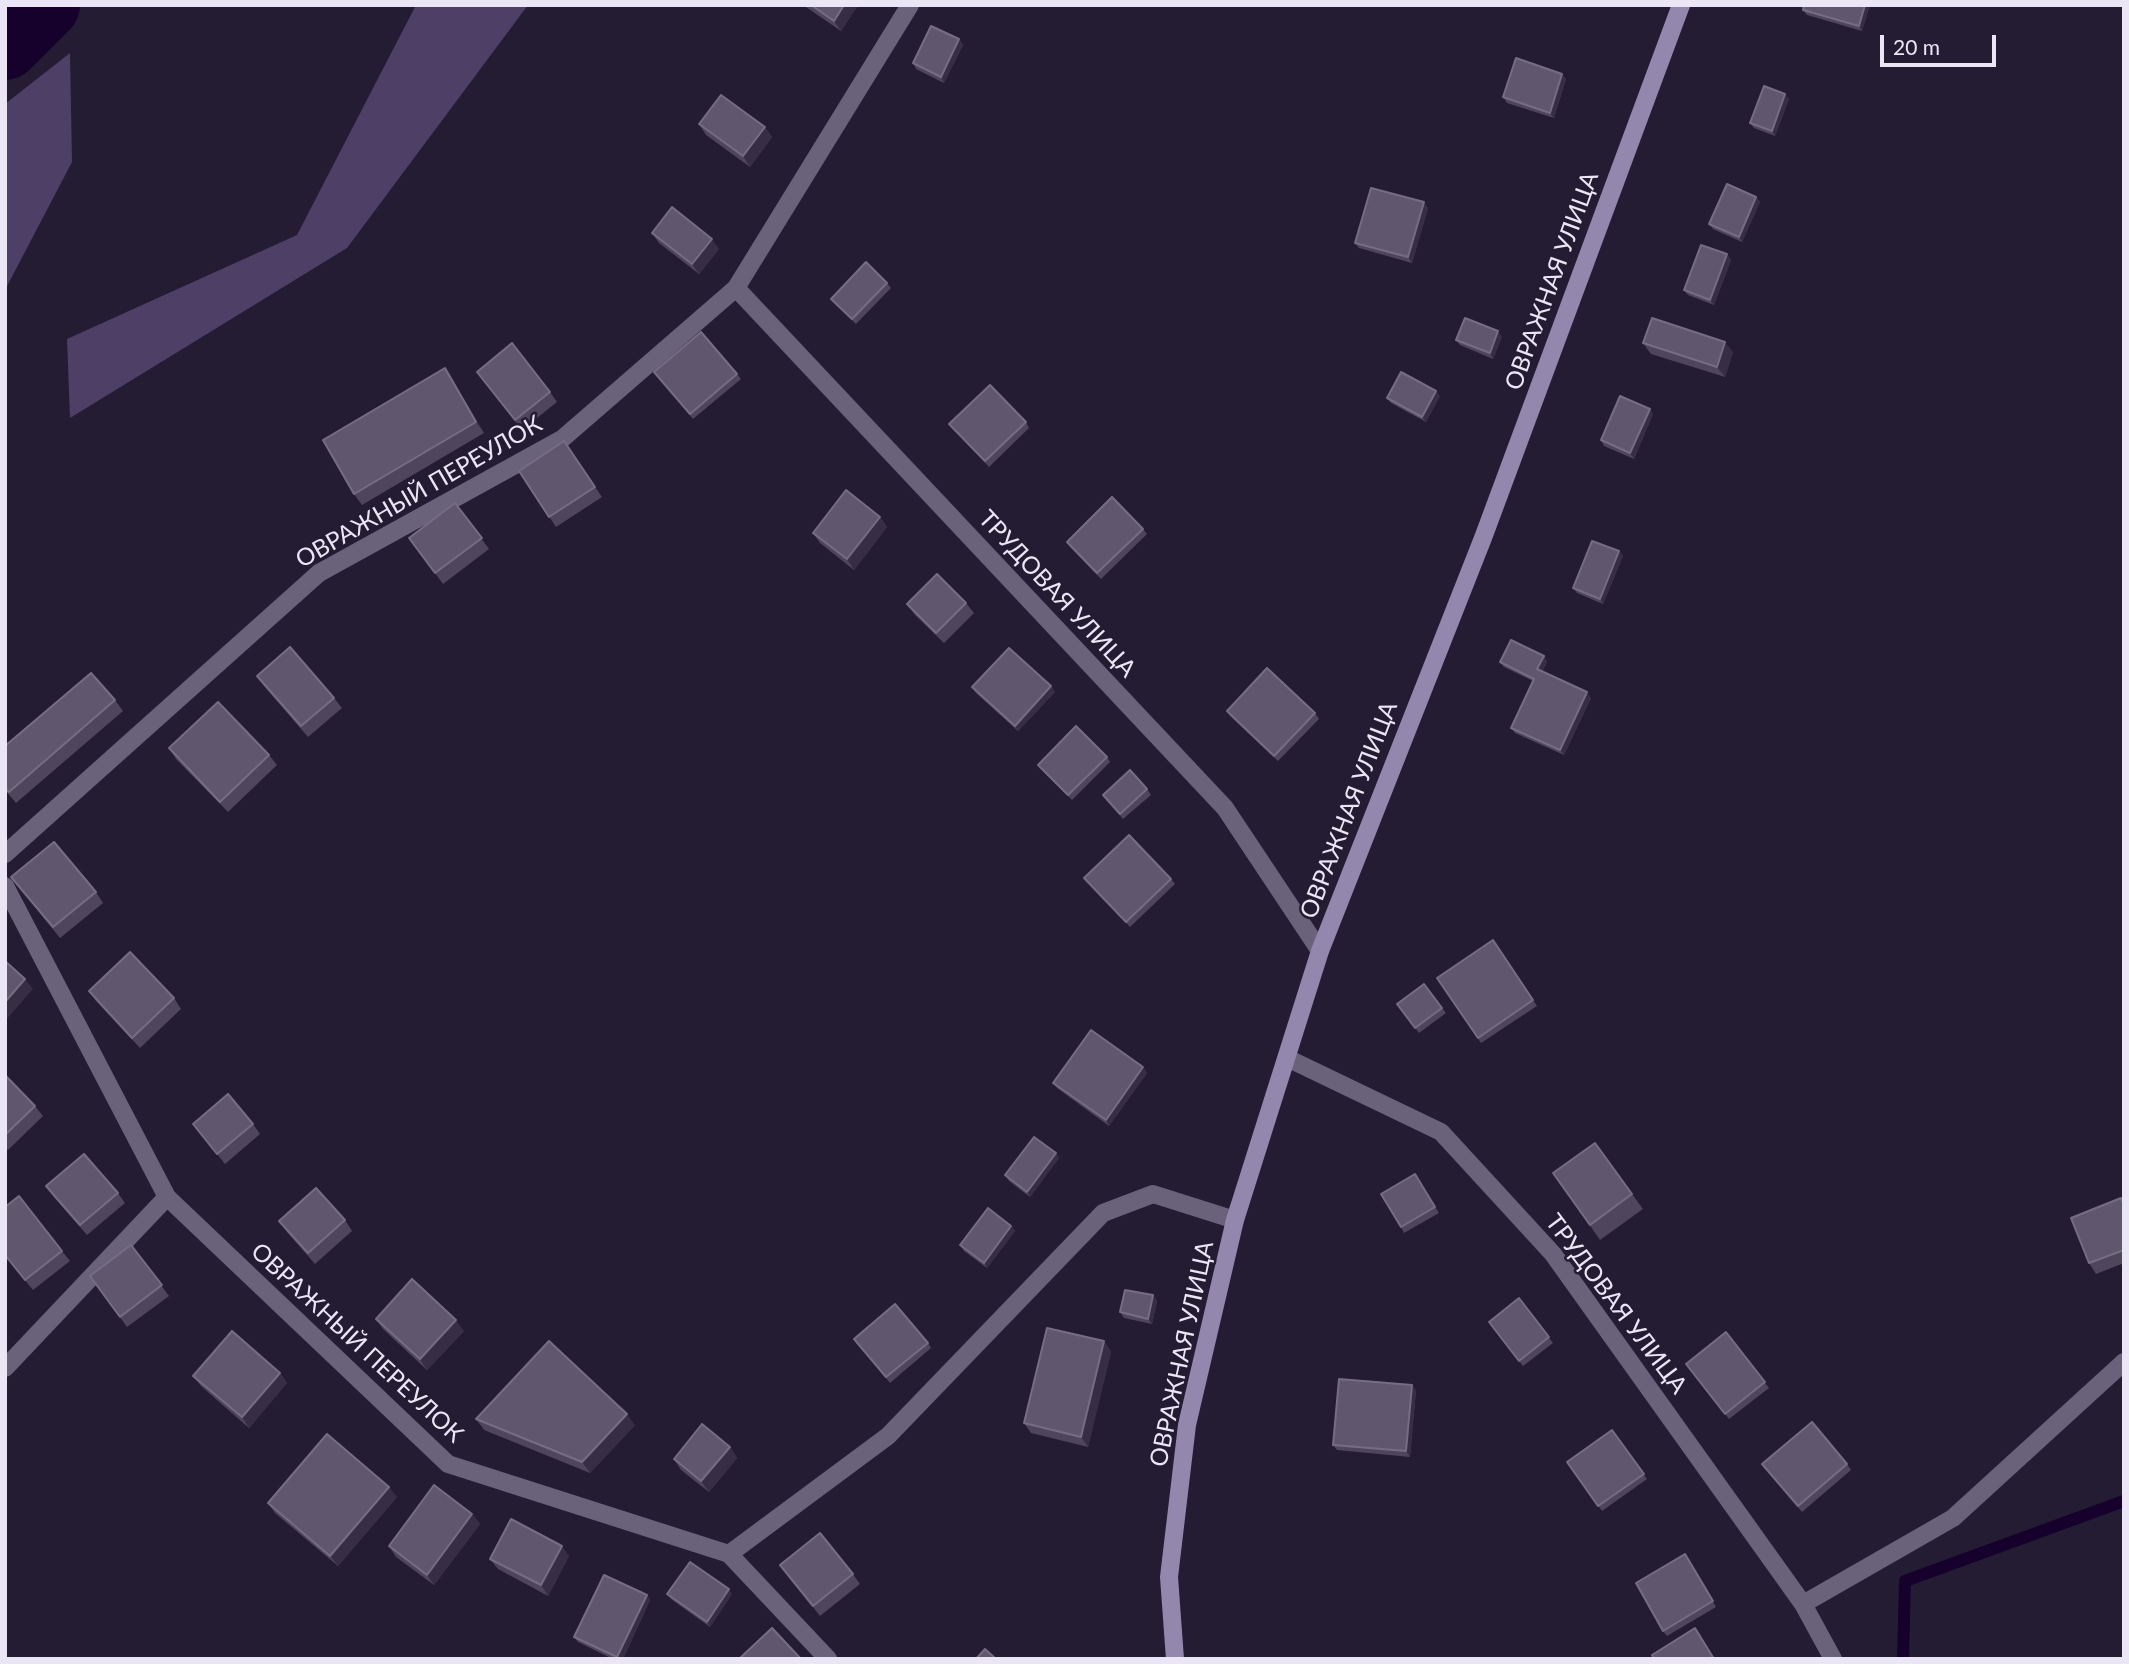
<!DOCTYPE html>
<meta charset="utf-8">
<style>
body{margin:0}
#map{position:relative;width:2129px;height:1664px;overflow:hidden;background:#241c32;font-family:Lato,sans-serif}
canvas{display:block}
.frame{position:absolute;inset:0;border:7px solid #ebe6f5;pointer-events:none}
.scale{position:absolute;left:1880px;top:35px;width:116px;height:32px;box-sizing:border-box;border:4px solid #ebe6f5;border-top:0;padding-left:9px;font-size:21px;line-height:24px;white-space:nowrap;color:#ebe6f5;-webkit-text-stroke:5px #241c32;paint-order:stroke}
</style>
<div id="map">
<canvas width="2129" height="1664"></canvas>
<div class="frame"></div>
<div class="scale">20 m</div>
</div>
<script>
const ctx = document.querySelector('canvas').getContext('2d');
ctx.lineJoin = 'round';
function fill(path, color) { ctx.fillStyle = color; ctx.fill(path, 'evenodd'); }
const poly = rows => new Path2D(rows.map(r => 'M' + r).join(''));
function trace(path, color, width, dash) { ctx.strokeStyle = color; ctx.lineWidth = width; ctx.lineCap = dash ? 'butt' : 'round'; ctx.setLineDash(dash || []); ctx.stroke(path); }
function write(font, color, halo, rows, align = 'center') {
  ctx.font = font + ' Lato,sans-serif'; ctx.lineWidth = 5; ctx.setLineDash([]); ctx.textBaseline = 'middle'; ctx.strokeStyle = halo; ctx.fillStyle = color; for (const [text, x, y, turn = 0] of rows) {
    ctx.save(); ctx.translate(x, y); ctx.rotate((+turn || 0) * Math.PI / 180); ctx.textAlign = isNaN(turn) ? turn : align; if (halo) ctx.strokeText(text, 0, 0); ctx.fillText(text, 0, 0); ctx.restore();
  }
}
fill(poly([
 [416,5,528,5,347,248,70,418,67,339,297,235],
 [70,53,72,162,5,290,5,104]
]), '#4e3f67');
trace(poly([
 [1903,1659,1905,1581,2124,1501]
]), '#16012d', 12);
trace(poly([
 [5,45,45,5]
]), '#16012d', 70);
trace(poly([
 [736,288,1225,808,1320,951],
 [5,854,319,573,562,439,736,288,910,5],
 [5,886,167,1197,448,1464,729,1554,828,1659],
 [1287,1058,1441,1132,1553,1254,1803,1604,1833,1659],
 [5,1368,167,1197],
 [729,1554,888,1436,1103,1213,1153,1194,1235,1220],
 [1803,1604,1953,1518,2124,1362]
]), '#6a627a', 18);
trace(poly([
 [1175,1659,1169,1577,1187,1425,1235,1220,1320,951,1483,538,1681,5]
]), '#9487ad', 18);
fill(poly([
 [803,5,858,5,841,31],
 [1804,5,1870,5,1862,31,1807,15,1803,10],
 [959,39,963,45,944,83,916,69,913,63],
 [1562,74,1566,79,1554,118,1507,103,1503,97],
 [1789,99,1775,136,1754,128,1750,123],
 [699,124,765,127,772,137,750,167,706,135],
 [1756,197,1760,202,1742,242,1713,229,1709,224],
 [1428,208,1412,263,1359,248,1355,243],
 [652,233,719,249,699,274,659,243],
 [1727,254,1731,260,1714,305,1688,295,1684,290],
 [887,283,891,288,856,324,835,304,831,299],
 [1502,337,1493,359,1460,345,1456,340],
 [1643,343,1733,352,1725,377,1651,354],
 [477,372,550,392,557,402,522,430],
 [654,372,737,374,741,379,693,419],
 [452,379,484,433,362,505,354,494],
 [1440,396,1426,422,1391,403,1387,398],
 [1653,414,1634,459,1604,446,1601,440],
 [1026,422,1029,428,989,467,953,429,949,424],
 [564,441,602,497,556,527,519,471],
 [455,503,489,549,443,584,409,538],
 [880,517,887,527,854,570,820,543,813,533],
 [1143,529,1147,534,1101,579,1070,547,1067,542],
 [1619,551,1623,556,1603,604,1577,593,1573,588],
 [966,603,974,613,944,643,915,615,907,604],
 [1544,656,1547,662,1542,672,1591,698,1564,755,1515,733,1511,728,1533,681,1504,667,1500,662],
 [257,676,334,698,342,708,308,737,264,686],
 [1051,686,1055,692,1018,731,976,693,972,687],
 [115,700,123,711,16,803,5,790,5,746],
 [1227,711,1315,713,1319,719,1278,761,1230,716],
 [169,748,269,755,277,765,228,812,176,759],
 [1107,757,1110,762,1072,800,1042,770,1038,765],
 [1147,789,1151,795,1123,819,1103,795],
 [11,877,96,892,103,903,60,938],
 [1084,878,1171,879,1175,884,1130,927],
 [1493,940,1537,1006,1481,1043,1437,978],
 [1424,984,1446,1013,1419,1033,1397,1004],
 [89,991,174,998,181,1009,140,1048,96,1001],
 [1143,1067,1147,1073,1109,1126,1057,1088,1053,1083],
 [5,1075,35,1106,43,1116,8,1150,5,1147],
 [193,1124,253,1124,260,1134,225,1164],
 [1595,1143,1643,1209,1600,1240,1553,1173],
 [1059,1158,1030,1197,1009,1181,1005,1175],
 [1418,1179,1439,1213,1404,1233,1401,1227],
 [46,1186,118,1193,125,1203,87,1235,53,1196],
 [2124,1202,2124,1263,2096,1274,2089,1263],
 [5,1207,62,1251,70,1261,33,1290,5,1256],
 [345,1220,352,1231,315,1264,287,1232,279,1221],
 [1011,1226,1015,1231,987,1268,964,1251,960,1245],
 [131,1245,169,1296,127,1327,90,1276],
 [1153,1295,1157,1301,1152,1324,1124,1318,1120,1312],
 [1519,1298,1553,1343,1523,1366,1489,1322],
 [376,1319,464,1331,427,1370,383,1329],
 [1726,1332,1769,1388,1729,1419,1686,1364],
 [854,1339,928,1343,931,1348,890,1383],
 [1104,1341,1111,1352,1088,1447,1031,1433,1024,1423],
 [280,1373,287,1383,249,1428,201,1386,193,1376],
 [1416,1390,1410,1457,1337,1450,1333,1445],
 [476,1419,635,1425,590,1473,484,1430],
 [1612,1430,1647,1479,1602,1511,1567,1462],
 [730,1447,737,1458,709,1492,681,1470,674,1459],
 [1762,1464,1847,1464,1851,1470,1802,1512],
 [397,1497,338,1566,275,1513,268,1503],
 [472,1514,480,1524,434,1585,396,1557,389,1546],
 [569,1556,548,1596,498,1569,490,1559],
 [1689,1559,1716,1607,1667,1636,1663,1631],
 [780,1565,853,1574,860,1584,820,1616],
 [667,1594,732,1594,710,1627,671,1599],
 [647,1595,650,1600,623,1659,613,1659,578,1642,574,1637]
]), '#4f465d');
fill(poly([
 [844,5,858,5,841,31,834,21],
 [1865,5,1870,5,1862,31,1859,26],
 [959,39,963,45,944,83,941,77],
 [1562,74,1566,79,1554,118,1550,113],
 [1785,94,1789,99,1775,136,1772,131],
 [765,127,772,137,750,167,743,156],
 [1756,197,1760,202,1742,242,1739,237],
 [1424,202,1428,208,1412,263,1408,257],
 [712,239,719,249,699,274,692,264],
 [1727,254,1731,260,1714,305,1710,300],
 [1498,331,1502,337,1493,359,1490,353],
 [1725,342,1733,352,1725,377,1717,367],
 [445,368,452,379,484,433,476,422],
 [1436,391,1440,396,1426,422,1422,417],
 [1650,409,1653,414,1634,459,1630,453],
 [880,517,887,527,854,570,847,559],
 [1619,551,1623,556,1603,604,1600,599],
 [1544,656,1547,662,1541,675,1537,669],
 [1051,686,1055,692,1018,731,1015,726],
 [1587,692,1591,698,1564,755,1560,750],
 [25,979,33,989,5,1021,5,1002],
 [1143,1067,1147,1073,1109,1126,1106,1120],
 [1056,1153,1059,1158,1030,1197,1027,1192],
 [1011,1226,1015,1231,987,1268,984,1263],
 [1153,1295,1157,1301,1152,1324,1148,1319],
 [456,1320,464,1331,427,1370,420,1359],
 [1104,1341,1111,1352,1088,1447,1081,1437],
 [280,1373,287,1383,249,1428,242,1417],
 [1412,1385,1416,1390,1410,1457,1406,1451],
 [627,1414,635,1425,590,1473,582,1462],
 [730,1447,737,1458,709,1492,701,1481],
 [389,1487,397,1497,338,1566,330,1556],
 [472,1514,480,1524,434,1585,427,1575],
 [562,1546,569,1556,548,1596,541,1585],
 [729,1589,732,1594,710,1627,707,1622],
 [647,1595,650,1600,623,1659,618,1659,617,1657]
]), '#372e45');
const building = poly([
 [811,5,844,5,834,21,811,5],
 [1804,5,1865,5,1859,26,1803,10,1804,5],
 [931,26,959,39,941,77,913,63,931,26],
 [1516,58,1562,74,1550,113,1503,97,1516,58],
 [1764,86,1785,94,1772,131,1750,123,1764,86],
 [721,95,765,127,743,156,699,124,721,95],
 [1727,184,1756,197,1739,237,1709,224,1727,184],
 [1371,188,1424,202,1408,257,1355,243,1371,188],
 [672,207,712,239,692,264,652,233,672,207],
 [1701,245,1727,254,1710,300,1684,290,1701,245],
 [866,262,887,283,852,319,831,299,866,262],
 [1465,318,1498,331,1490,353,1456,340,1465,318],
 [1652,318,1725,342,1717,367,1643,343,1652,318],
 [701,332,737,374,690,414,654,372,701,332],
 [512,343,550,392,515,420,477,372,512,343],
 [445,368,476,422,354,494,323,440,445,368],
 [1401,372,1436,391,1422,417,1387,398,1401,372],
 [990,385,1026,422,985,461,949,424,990,385],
 [1620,396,1650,409,1630,453,1601,440,1620,396],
 [564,441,595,487,549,517,519,471,564,441],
 [846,490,880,517,847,559,813,533,846,490],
 [1112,497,1143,529,1097,573,1067,542,1112,497],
 [455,503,482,538,435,573,409,538,455,503],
 [1592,541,1619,551,1600,599,1573,588,1592,541],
 [937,574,966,603,936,633,907,604,937,574],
 [1511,640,1544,656,1537,669,1587,692,1560,750,1511,728,1534,679,1500,662,1511,640],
 [290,647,334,698,301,726,257,676,290,647],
 [1009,648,1051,686,1015,726,972,687,1009,648],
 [1267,668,1315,713,1274,756,1227,711,1267,668],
 [91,673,115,700,9,792,5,788,5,746,91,673],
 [218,702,269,755,220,802,169,748,218,702],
 [1076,726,1107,757,1068,795,1038,765,1076,726],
 [1130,770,1147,789,1120,814,1103,795,1130,770],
 [1129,835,1171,879,1126,922,1084,878,1129,835],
 [54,842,96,892,53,927,11,877,54,842],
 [1493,940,1533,1000,1478,1038,1437,978,1493,940],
 [130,952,174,998,132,1038,89,991,130,952],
 [5,961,25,979,5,1002,5,961],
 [1424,984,1442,1008,1415,1028,1397,1004,1424,984],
 [1091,1030,1143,1067,1106,1120,1053,1083,1091,1030],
 [5,1075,35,1106,5,1135,5,1075],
 [228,1094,253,1124,217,1154,193,1124,228,1094],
 [1034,1137,1056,1153,1027,1192,1005,1175,1034,1137],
 [1595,1143,1632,1194,1590,1225,1553,1173,1595,1143],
 [84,1154,118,1193,80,1225,46,1186,84,1154],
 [1415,1174,1435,1207,1401,1227,1381,1194,1415,1174],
 [316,1188,345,1220,308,1253,279,1221,316,1188],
 [19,1196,62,1251,25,1280,5,1255,5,1207,19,1196],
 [2121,1198,2124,1205,2124,1250,2089,1263,2071,1218,2121,1198],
 [988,1208,1011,1226,984,1263,960,1245,988,1208],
 [131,1245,162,1285,120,1317,90,1276,131,1245],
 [412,1279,456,1320,420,1359,376,1319,412,1279],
 [1125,1290,1153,1295,1148,1319,1120,1312,1125,1290],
 [1519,1298,1549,1337,1519,1361,1489,1322,1519,1298],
 [895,1304,928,1343,886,1377,854,1339,895,1304],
 [1047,1328,1104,1341,1081,1437,1024,1423,1047,1328],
 [232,1331,280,1373,242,1417,193,1376,232,1331],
 [1726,1332,1765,1382,1725,1414,1686,1364,1726,1332],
 [549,1341,627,1414,582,1462,476,1419,549,1341],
 [1339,1379,1412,1385,1406,1451,1333,1445,1339,1379],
 [1812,1422,1847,1464,1798,1506,1762,1464,1812,1422],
 [702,1424,730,1447,701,1481,674,1459,702,1424],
 [1612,1430,1644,1474,1598,1506,1567,1462,1612,1430],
 [327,1434,389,1487,330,1556,268,1503,327,1434],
 [434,1485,472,1514,427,1575,389,1546,434,1485],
 [511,1519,562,1546,541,1585,490,1559,511,1519],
 [820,1533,853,1574,813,1606,780,1565,820,1533],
 [1685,1554,1713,1601,1663,1631,1636,1583,1685,1554],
 [690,1562,729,1589,707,1622,667,1594,690,1562],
 [604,1575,647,1595,617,1657,574,1637,604,1575],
 [772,1628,801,1659,739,1659,772,1628],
 [1695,1628,1714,1659,1654,1659,1652,1655,1695,1628],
 [985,1649,996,1659,976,1659,985,1649]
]);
fill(building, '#60576e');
trace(building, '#756e83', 2);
write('24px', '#ebe6f5', '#241c32', [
 ["ОВРАЖНАЯ УЛИЦА",1552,281,-70],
 ["ОВРАЖНЫЙ ПЕРЕУЛОК",419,492,-30],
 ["ТРУДОВАЯ УЛИЦА",1057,594,47],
 ["ОВРАЖНАЯ УЛИЦА",1349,810,-69],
 ["ТРУДОВАЯ УЛИЦА",1616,1304,53],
 ["ОВРАЖНЫЙ ПЕРЕУЛОК",357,1343,43],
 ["ОВРАЖНАЯ УЛИЦА",1182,1354,-78]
]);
</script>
